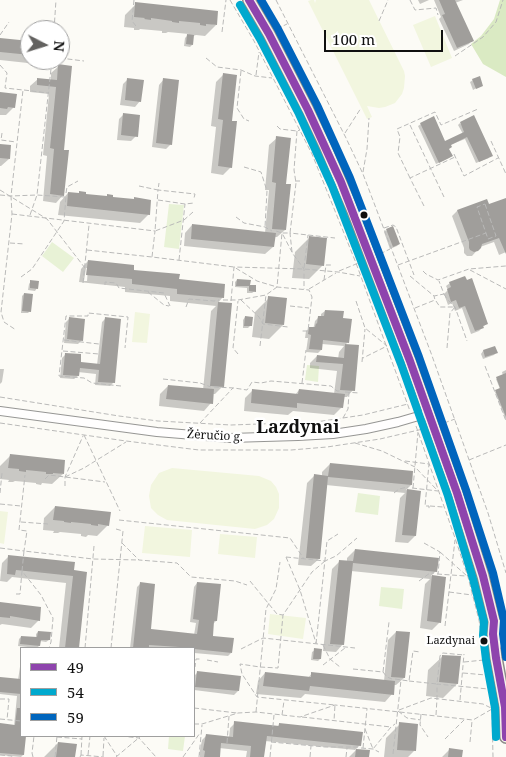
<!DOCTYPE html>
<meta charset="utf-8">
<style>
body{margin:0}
#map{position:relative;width:506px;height:757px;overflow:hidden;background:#fcfbf6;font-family:"Noto Serif",serif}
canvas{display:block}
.legend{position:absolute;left:20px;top:647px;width:175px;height:90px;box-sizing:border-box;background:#fff;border:1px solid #9f9f9f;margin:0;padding:6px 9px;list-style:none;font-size:15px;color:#101010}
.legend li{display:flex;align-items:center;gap:10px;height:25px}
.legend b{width:25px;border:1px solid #9f9f9f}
.north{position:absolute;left:20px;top:20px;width:50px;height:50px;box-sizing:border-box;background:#fff;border:1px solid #9f9f9f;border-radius:50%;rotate:95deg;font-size:14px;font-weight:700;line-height:20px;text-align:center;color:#101010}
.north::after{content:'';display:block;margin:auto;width:18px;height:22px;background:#636260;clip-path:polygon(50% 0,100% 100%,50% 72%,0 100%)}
.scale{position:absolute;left:324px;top:30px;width:119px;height:22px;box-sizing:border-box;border:2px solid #101010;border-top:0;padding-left:6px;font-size:15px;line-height:18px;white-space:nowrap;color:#101010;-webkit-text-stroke:4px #fff;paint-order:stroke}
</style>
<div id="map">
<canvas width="506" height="757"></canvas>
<ul class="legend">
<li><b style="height:6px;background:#8e44ad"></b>49</li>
<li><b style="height:6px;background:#00a9ce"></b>54</li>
<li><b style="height:6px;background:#0065bd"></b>59</li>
</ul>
<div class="north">N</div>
<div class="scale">100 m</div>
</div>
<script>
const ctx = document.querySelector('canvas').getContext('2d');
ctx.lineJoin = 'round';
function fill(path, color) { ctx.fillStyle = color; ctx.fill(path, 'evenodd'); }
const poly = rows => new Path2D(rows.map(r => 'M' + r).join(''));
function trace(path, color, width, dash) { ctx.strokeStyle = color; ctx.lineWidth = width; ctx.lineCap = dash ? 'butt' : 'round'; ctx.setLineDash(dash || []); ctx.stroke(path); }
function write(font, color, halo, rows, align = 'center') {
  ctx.font = font + ' "Noto Serif",serif'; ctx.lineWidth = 5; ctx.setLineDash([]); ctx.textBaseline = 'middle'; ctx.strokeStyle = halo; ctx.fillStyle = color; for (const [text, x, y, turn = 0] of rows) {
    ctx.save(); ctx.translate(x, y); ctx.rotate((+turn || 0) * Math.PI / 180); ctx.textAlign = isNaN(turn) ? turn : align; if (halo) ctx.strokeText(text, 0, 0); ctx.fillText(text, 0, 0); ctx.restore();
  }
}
fill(poly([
 [169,204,184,205,179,249,164,247],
 [52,242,74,258,63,272,42,256],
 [307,365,319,366,318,382,305,380],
 [358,493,380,496,378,515,355,512],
 [381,587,404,589,402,609,379,606],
 [169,736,185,736,183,751,168,749]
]), '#e8f2d6');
fill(poly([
 [500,0,506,0,506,77,483,64,471,44,481,36,494,19]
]), '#daeac3');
fill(poly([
 [311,0,314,0,315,3,316,0,369,0,404,71,405,76,404,88,402,94,395,103,385,107,379,108,367,106,372,117,367,119,308,1],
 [435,16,452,58,431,67,413,25],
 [135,312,150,314,147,343,132,342],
 [172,468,259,476,271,481,276,487,279,494,279,508,274,519,267,525,255,529,167,520,158,515,151,508,149,496,151,485,159,473],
 [0,511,8,512,4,544,0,543],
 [145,526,192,530,190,557,142,553],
 [220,534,257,537,255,558,218,554],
 [270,614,306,618,303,639,268,634]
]), '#f2f6df');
fill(poly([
 [418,0,429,0,420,4],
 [434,0,463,0,455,3,472,40,469,44,454,51,439,19,441,17],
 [136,4,216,25,205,36,196,35,193,36,192,45,190,47,184,46,185,38,189,34,168,32,166,33,162,33,162,31,140,29,139,30,134,30,134,28,124,27,125,15],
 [0,41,30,42,30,60,41,60,37,64,0,60],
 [59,66,63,151,63,195,56,203,43,201,47,156,43,155,49,94,30,92,30,86,38,79,51,80,51,73],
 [223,75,231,122,231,167,223,175,211,173,216,127,211,126,216,82],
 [128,79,140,101,135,107,120,105,123,84],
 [164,79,171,144,166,149,152,147,159,85],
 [473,80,482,85,473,90,470,82],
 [0,93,14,107,6,115,0,115],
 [124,114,136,136,131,141,117,140,119,119],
 [460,123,489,158,476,163,465,139,450,145,448,150,451,156,449,158,436,164,418,126,421,124,445,142,463,134,458,125],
 [277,138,285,185,285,230,277,237,274,237,273,247,265,254,184,246,185,233,192,225,265,233,269,190,265,190,269,145],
 [0,145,9,159,1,166,0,166],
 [68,193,106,197,107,196,149,214,140,223,58,215,60,202],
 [506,204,506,252,499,255,494,242,480,247,472,256,467,256,464,253,464,248,452,216,457,211],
 [386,230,399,244,397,246,390,249,384,232],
 [309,238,323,265,309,279,292,278,295,252],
 [88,261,178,280,224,285,222,298,218,303,231,304,223,386,215,394,212,394,211,403,204,411,159,406,160,394,168,386,203,390,211,311,216,306,170,301,170,296,125,292,125,287,79,282,81,269],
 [86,268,88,268,87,281,84,281],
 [237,280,249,281,249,286,255,287,255,291,252,293,247,293,247,288,235,287,235,282],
 [31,281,37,288,35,291,28,290,29,284],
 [450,283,487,323,479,331,471,334,462,308,455,311,452,303,448,305,444,294,448,290,446,286],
 [24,294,30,311,28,313,21,313,22,296],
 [269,298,283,325,269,339,252,337,255,312],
 [325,311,342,319,348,342,345,345,353,390,347,397,343,397,342,407,334,415,293,411,288,415,244,411,245,398,253,390,295,395,299,390,334,394,337,371,310,368,310,363,317,356,338,359,339,352,344,346,322,344,321,350,318,353,306,352,308,338,305,338,306,331,309,328,313,328,314,326,315,321,319,317,321,317,321,314],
 [245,317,250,326,248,328,243,328,243,320],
 [70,318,82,340,78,344,64,343,66,322],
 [105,319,113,383,110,386,95,385,96,374,78,372,78,376,74,379,60,378,62,358,66,354,79,363,97,365,102,322],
 [483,351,496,353,494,355,483,359,481,354],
 [0,369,4,369,2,382,0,384],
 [506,370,506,420,495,392,500,389,496,379,503,376,502,372],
 [10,456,63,474,52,484,42,483,41,485,36,484,36,483,15,481,13,482,8,482,9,480,0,479,0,466],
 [330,464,412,473,411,485,406,490,420,492,415,536,408,543,395,542,400,498,405,493,326,485,319,559,311,566,298,565,307,483,314,476,322,476,322,472],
 [55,507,108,525,97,536,88,535,86,537,81,536,81,534,60,532,58,533,53,533,54,531,43,530,44,518],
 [355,550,436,571,431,576,445,578,440,622,432,630,420,628,425,584,430,579,351,571,343,644,336,652,323,651,332,569,340,561,347,562,347,558],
 [9,556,72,571,86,573,78,648,59,648,66,583,12,577,7,582,0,581,2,563],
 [197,583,216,621,213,624,211,637,231,653,228,656,194,653,194,648,130,648,137,587,140,584,149,630,194,635,196,623,190,622,194,587],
 [0,603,39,620,31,628,2,624,0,625],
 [38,632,49,640,46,642,40,641,39,646,37,648,18,646,19,639,21,637,36,638,36,634],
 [396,632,404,678,396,685,393,685,392,694,385,702,305,694,301,698,256,694,258,681,265,673,308,678,312,673,384,681,388,640],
 [315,650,320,659,318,661,311,660,312,652],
 [443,656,457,684,443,698,426,696,428,670],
 [21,660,21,736,25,736,23,755,21,757,0,755,0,724,14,726,17,696,0,694,0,678,18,680],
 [197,673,238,691,234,695,194,690,194,676],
 [235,723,277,727,279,724,360,745,355,750,369,751,368,757,349,757,356,750,265,741,263,757,246,757,247,751,219,748,218,757,200,757,200,755,199,755,202,740,207,735,229,738,230,728],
 [400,724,414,751,408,757,384,757,386,738],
 [58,743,74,757,44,757],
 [449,750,461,757,442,757]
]), '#0003');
fill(poly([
 [439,0,455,0,474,41,457,48,442,15,445,14],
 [135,2,218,11,217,25,206,24,206,26,200,25,200,23,179,21,179,23,172,22,172,21,151,18,151,20,144,19,145,18,134,17],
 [187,34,194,35,193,45,186,44],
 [0,38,30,41,30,55,0,52],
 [58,64,72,66,64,150,69,150,64,196,50,194,54,149,50,148,56,87,37,85,37,78,57,80],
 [223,73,237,75,232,121,237,121,232,168,218,166,223,120,218,119],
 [480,76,483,86,476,89,472,79],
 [127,78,144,80,141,102,125,100],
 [163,78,179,80,172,145,156,143],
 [0,92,17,94,15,108,8,107,7,109,0,108],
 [123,113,140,115,138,137,121,135],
 [474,115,493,156,479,162,467,137,451,145,452,147,449,149,453,156,439,163,420,123,434,116,445,141,464,132,460,122],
 [276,136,291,138,286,184,291,184,286,230,272,229,276,183,272,182],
 [0,144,11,145,10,159,0,158],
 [79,191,86,192,86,194,107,196,107,194,113,195,113,197,134,199,134,197,151,200,150,215,67,206,68,192,79,193],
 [506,198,506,254,499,238,482,244,481,248,478,251,474,252,470,250,469,248,469,242,457,210,487,199,489,204],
 [192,224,276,233,274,247,191,239],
 [393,226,400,244,393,247,386,229],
 [309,236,327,238,324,266,306,264],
 [88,260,134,265,134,270,180,274,179,279,225,284,224,298,177,294,177,289,132,284,132,279,86,275],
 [465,276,467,280,472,278,488,324,483,326,484,328,475,331,465,306,459,308,456,300,451,302,447,289,451,287,449,282],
 [237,279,251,280,250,285,256,285,256,292,249,291,249,286,236,286],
 [30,280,39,281,38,289,30,288],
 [24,293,33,294,31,312,22,311],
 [268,296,287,298,284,325,265,323],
 [218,302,232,303,224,387,210,386],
 [325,310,344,311,343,318,352,319,349,343,323,340,322,350,309,349,311,335,308,334,309,327,315,327,316,323,317,324,318,316,324,316],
 [245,316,253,317,252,326,244,326],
 [69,317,85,319,83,341,67,339],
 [105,317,121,319,115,383,98,382,99,370,80,368,79,376,63,375,65,353,81,354,81,362,100,364],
 [345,344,359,345,355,391,340,390,343,364,316,362,317,355,344,358],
 [495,346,498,353,485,357,483,350],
 [506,373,506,417,495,390,500,388,496,377],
 [168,385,214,389,213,404,166,399],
 [252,389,298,394,299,389,345,394,343,408,297,403,297,408,251,403],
 [10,454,65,460,64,474,53,473,53,474,46,474,46,472,26,470,26,472,19,471,19,469,8,468],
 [330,463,413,471,412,485,328,477,320,559,306,558,314,474,328,476],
 [407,489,421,491,416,536,402,535],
 [55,506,111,512,109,526,98,524,98,526,91,525,91,524,71,522,71,523,64,522,64,521,53,520],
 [355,549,439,558,437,572,353,563,344,645,330,644,339,560,353,561],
 [8,555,75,562,74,570,87,572,79,648,65,648,73,576,16,570,15,575,7,574],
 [432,575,446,577,441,623,427,621],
 [140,582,155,584,151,629,197,634,199,620,193,619,197,582,221,584,217,621,214,621,213,636,234,638,232,653,194,649,194,648,149,645,149,648,133,648],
 [0,602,41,607,40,621,10,616,10,618,0,617],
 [38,631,51,632,50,640,41,640,40,646,20,644,21,636,37,637],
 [396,631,410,632,405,678,391,677],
 [314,648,322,649,321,659,313,659],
 [442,655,461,656,458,684,439,682],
 [197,671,241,676,239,691,195,687],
 [265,672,311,677,311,672,395,681,394,695,310,686,309,691,263,686],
 [0,677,21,679,21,694,0,692],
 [17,708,21,708,21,736,26,736,24,755,0,753,0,723,15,725],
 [234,721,279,726,279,723,363,732,361,746,267,736,264,757,250,757,251,746,221,743,220,757,204,757,205,751,203,750,206,734,233,737],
 [399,722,418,724,416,751,397,750],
 [58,742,77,744,75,757,56,757],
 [449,748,463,750,462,757,448,757],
 [356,749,370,750,369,757,355,757]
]), '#a09e9b');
const street = poly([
 [0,411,157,432,230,438,298,436,333,434,366,429,398,422,429,413]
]);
const secondary = poly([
 [249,0,269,34,308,110,326,148,353,211,410,361,457,493,483,576,494,621,504,640,506,646],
 [494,623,493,634,496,658,505,707,506,737]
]);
trace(street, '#969694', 10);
trace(secondary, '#8d8c8a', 14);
trace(poly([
 [134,0,132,21,136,26],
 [230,0,254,41,312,154,356,263,410,411],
 [276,0,346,138,363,174,431,353,488,513,506,573],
 [410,0,415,10,436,8,438,15],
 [379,21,388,0],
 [277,29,287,24],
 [36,30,36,28],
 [54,30,56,0],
 [222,32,226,0],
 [0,35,9,22],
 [455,56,483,37,496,22,503,0],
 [60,58,84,61],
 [206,58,217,67,241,70,255,76,272,78],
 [0,65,7,73,5,88,23,90,11,196,12,214,1,312,4,322,16,330],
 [241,71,237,108,244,119,249,121],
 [256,75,259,52],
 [24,90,48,93],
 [410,125,444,197],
 [277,126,280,129,297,131,300,130],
 [297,131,294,170,296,183,290,233,282,233,293,254,304,269,304,289],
 [2,133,1,140,16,142],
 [345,133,361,108],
 [491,141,506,174],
 [454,154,464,176,498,158],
 [244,167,261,172,267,191,265,227],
 [363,172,367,149,369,118],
 [410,178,398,153,400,137,397,129,435,112,441,125,478,109],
 [295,181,302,181],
 [139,186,158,190,159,183],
 [0,190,47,219,85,268],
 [66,193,67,187,78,181],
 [0,195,11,196,37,195,65,197],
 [158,200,185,204,194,203],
 [485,204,496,236,488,239,477,207,485,204],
 [424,206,410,178,455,157],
 [193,212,184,220,155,231,158,190,195,194,194,198],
 [12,214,155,231,152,257,234,267,257,281,277,287,309,290,312,297,308,331,302,331],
 [30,215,37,195,52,60],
 [236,217,244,223,265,227,272,231],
 [384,228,393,225,396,227,414,275],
 [10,243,25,244],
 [87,250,152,257],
 [292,252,290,233,335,238],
 [380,254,390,249],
 [179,260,185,204],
 [398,265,486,233],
 [304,268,308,235],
 [470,270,506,289],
 [339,271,361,262],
 [423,271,426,274,438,280,469,269,506,266],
 [410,276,434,296,444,294,439,281],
 [21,277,32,269,64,221,66,196],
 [324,280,326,265,332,265],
 [83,283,89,225],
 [105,285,105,282,116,283,119,288,164,293,170,306],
 [309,289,336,273],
 [148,292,164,305,169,306],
 [444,294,447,299,455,307,467,341],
 [223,300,238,300,266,295,277,287,282,233,276,231],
 [241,300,259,317,263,324,288,327],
 [231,301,234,267,304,269,338,272,360,276],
 [356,301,365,328,387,346,363,358],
 [436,301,440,307,455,307],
 [290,306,309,308],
 [186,307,189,299,214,301,219,300],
 [415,308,435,300,434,296],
 [64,340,99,344],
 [260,346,266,295],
 [447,348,450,313,455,307],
 [63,351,99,354],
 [238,354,233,348,238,301],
 [362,362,365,329],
 [485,366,506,421],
 [163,379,200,383,211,387],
 [302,383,306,350],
 [121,386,92,383,84,378,59,376,66,316,88,316,88,313,128,317,125,348],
 [214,387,234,388,247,390,252,382,261,383,271,381,331,386,337,391,342,391],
 [345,392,359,393],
 [0,397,119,416,158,421,231,425,316,422,363,415,408,404],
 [343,418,348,409,349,392],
 [0,423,126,441,199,450,291,450,327,447,380,439,423,429],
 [200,423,233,388],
 [444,423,455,419],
 [416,426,455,538,468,577,479,620,492,709,493,757],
 [84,435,120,511],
 [355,443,382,451,415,467,437,490],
 [469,460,506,445],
 [405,461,429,464,425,506,429,506,429,509],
 [65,477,84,468,126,442],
 [45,479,49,475,105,482],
 [65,486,65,477,83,436],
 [412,488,438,491],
 [413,488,418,432],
 [0,493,2,473],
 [394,493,399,489,408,487],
 [0,504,21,506],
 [430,506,443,507],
 [119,520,290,538,304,559],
 [21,522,48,524],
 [122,543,139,560,177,563,191,577,235,581,247,585],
 [424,543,440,552,438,574],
 [0,548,24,551,27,531,19,530,25,475],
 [440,552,467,576],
 [286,557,300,590,316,643],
 [286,557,325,561,336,556,357,538],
 [325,561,312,572,283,615,278,668,260,667,240,664,242,674,257,697,335,705,334,721],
 [22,571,24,551,93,559,139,560],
 [437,574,466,576],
 [250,581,277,614,283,615],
 [419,581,430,573,434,573],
 [449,592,472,595],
 [16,594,20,594,22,571,41,595,53,618,51,642,49,648],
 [445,626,455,540],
 [316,644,327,541,338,534],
 [323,645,330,659,340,667],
 [85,648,94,546],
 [111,648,123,531,116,529],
 [241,649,263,638,355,648],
 [207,660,218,662],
 [464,662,484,660],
 [323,665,345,648],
 [194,667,195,667,196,659,201,659],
 [353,669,383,672,387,677,392,679],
 [383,672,389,622],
 [463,673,486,675],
 [395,679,409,681,413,651,420,652],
 [409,681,437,684,440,656,441,654,443,653,464,655],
 [0,699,9,699,7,720],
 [460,700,464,654],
 [194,708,237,713],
 [399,710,431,698,483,704,491,708],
 [398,711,407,718,421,720],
 [256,712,266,609,276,589,280,562],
 [421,714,420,725,428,737],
 [282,715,284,701],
 [436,715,437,699,437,684,488,689],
 [302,717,391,727],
 [0,719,21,721],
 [194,724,202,724,238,713,256,712,300,717,335,705,473,720,492,709,495,708],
 [365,729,373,749,391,727,395,724],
 [104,736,117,756],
 [121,736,139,738,156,757],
 [57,737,82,739],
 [445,739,464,720],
 [271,742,325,747,358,747],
 [470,742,472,721],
 [227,743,229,716],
 [361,748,373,749,379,752],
 [363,748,367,709],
 [393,754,401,680],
 [0,755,11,756,13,757],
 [81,755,82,736],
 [88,755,90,736],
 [103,756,104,738],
 [33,757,32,753,34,736],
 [55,757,57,736],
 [80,757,81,755,104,757],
 [116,757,141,736],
 [183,757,200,733],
 [199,757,202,725],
 [270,757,274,715],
 [310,757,311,746],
 [346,757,347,748]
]), '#b9b9b8', 1, [5, 2.5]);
trace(street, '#fffefe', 8);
trace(secondary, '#f6f3eb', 11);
trace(poly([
 [249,0,269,34,308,110,341,182,410,361,457,493,483,576,494,621,493,634,496,658,505,707,506,737]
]), '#8e44ad', 8);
trace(poly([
 [240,5,260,39,299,114,332,186,401,364,448,496,473,579,484,622,483,635,486,660,495,708,496,737]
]), '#00a9ce', 8);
trace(poly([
 [261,0,278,29,317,105,350,178,419,357,466,490,493,573,504,620,503,634,506,657]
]), '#0065bd', 8);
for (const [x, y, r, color] of [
 [364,215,4.5,"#101010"],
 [484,641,4.5,"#101010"]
]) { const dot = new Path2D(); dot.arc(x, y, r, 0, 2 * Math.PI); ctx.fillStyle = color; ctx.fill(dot); trace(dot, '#fff', 2); }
write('11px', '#101010', '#fff', [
 ["Lazdynai",475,641]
], 'right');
write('12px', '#101010', '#fff', [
 ["Žėručio g.",215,436,3]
]);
write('bold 18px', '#101010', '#fff', [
 ["Lazdynai",298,428]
]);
</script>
